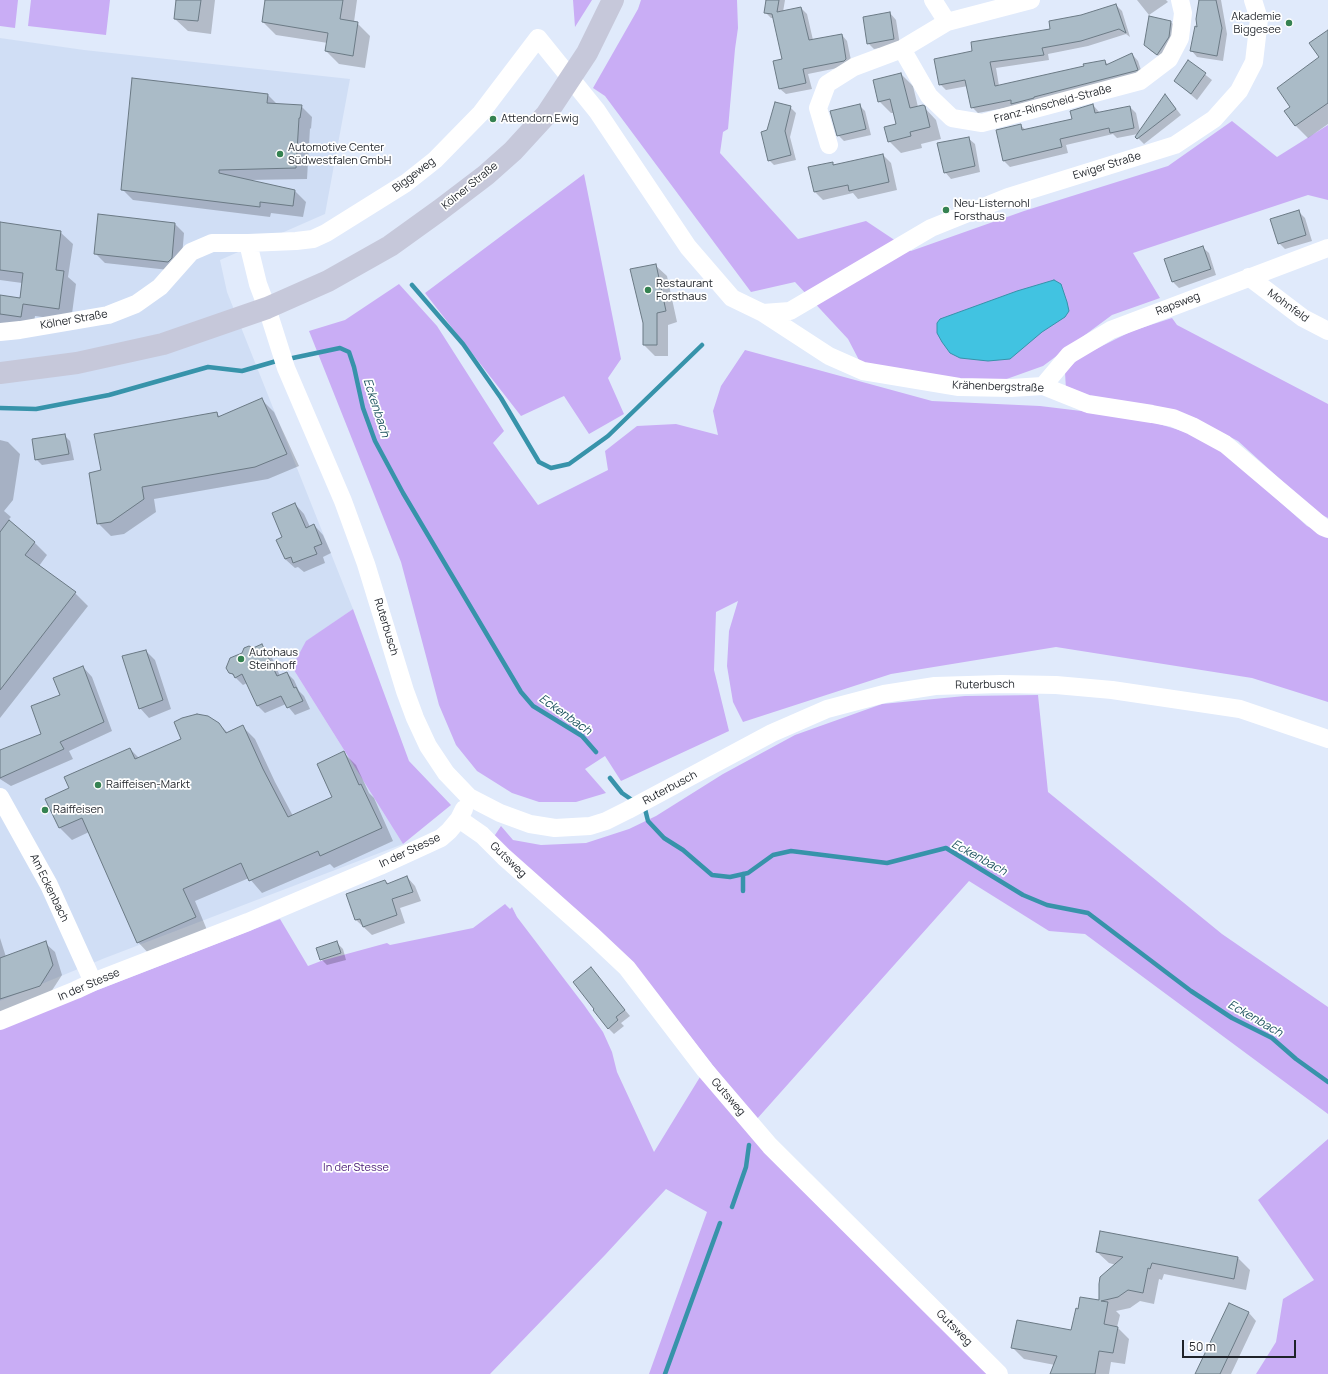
<!DOCTYPE html>
<meta charset="utf-8">
<style>
body{margin:0}
#map{position:relative;width:1328px;height:1374px;overflow:hidden;background:#e0eafb;font-family:Manrope,sans-serif}
canvas{display:block}
.scale{position:absolute;left:1182px;top:1340px;width:114px;height:18px;box-sizing:border-box;border:2px solid #1f2329;border-top:0;padding-left:5px;font-size:12px;line-height:14px;white-space:nowrap;color:#1f2329;-webkit-text-stroke:3px #fff;paint-order:stroke}
</style>
<div id="map">
<canvas width="1328" height="1374"></canvas>
<div class="scale">50 m</div>
</div>
<script>
const ctx = document.querySelector('canvas').getContext('2d');
ctx.lineJoin = 'round';
function fill(path, color) { ctx.fillStyle = color; ctx.fill(path, 'evenodd'); }
const poly = rows => new Path2D(rows.map(r => 'M' + r).join(''));
function trace(path, color, width, dash) { ctx.strokeStyle = color; ctx.lineWidth = width; ctx.lineCap = dash ? 'butt' : 'round'; ctx.setLineDash(dash || []); ctx.stroke(path); }
function write(font, color, halo, rows, align = 'center') {
  ctx.font = font + ' Manrope,sans-serif'; ctx.lineWidth = 3.5; ctx.setLineDash([]); ctx.textBaseline = 'middle'; ctx.strokeStyle = halo; ctx.fillStyle = color; for (const [text, x, y, turn = 0] of rows) {
    ctx.save(); ctx.translate(x, y); ctx.rotate((+turn || 0) * Math.PI / 180); ctx.textAlign = isNaN(turn) ? turn : align; if (halo) ctx.strokeText(text, 0, 0); ctx.fillText(text, 0, 0); ctx.restore();
  }
}
fill(poly([
 [0,38,84,50,350,79,325,214,220,260,227,292,353,609,307,641,292,667,403,844,105,958,0,1001]
]), '#d0def5');
fill(poly([
 [0,0,18,0,15,28,0,26],
 [31,0,110,0,106,35,28,26],
 [573,0,592,0,575,27],
 [641,0,737,0,738,28,735,49,728,129,723,132,720,153,798,239,866,221,911,251,1024,211,1168,166,1232,121,1277,157,1328,125,1328,200,1308,195,1133,253,1160,298,1112,315,1043,366,1001,381,943,379,860,362,848,339,795,282,751,292,605,96,593,88,638,9],
 [584,174,621,359,608,378,624,414,589,434,564,396,521,416,425,293],
 [399,284,437,326,504,431,493,443,538,505,608,470,605,451,637,426,676,424,718,435,713,411,721,386,745,350,932,401,1040,406,1139,418,1189,433,1222,450,1307,526,1328,536,1328,702,1252,678,1056,647,891,674,743,722,733,702,727,666,729,631,738,601,716,612,714,670,729,731,621,781,605,756,585,769,606,793,576,802,539,802,512,793,477,771,456,745,439,705,401,562,309,331,345,320],
 [1172,318,1177,325,1328,404,1328,518,1316,512,1238,441,1199,421,1104,400,1066,390,1065,372,1080,357,1132,331],
 [353,609,409,761,451,805,403,844,292,667,306,641],
 [1038,695,1048,792,1222,934,1328,1007,1328,1114,1085,934,1049,931,969,881,756,1120,632,963,493,838,501,826,513,840,541,845,586,843,629,829,656,816,723,774,795,735,882,704,965,696],
 [505,904,510,909,512,907,517,917,584,1005,603,1032,612,1052,617,1072,654,1152,700,1077,989,1374,649,1374,707,1212,666,1189,605,1255,490,1374,0,1374,0,1028,280,919,308,966,321,961,387,943,390,945,473,928],
 [1328,1139,1328,1374,1256,1374,1276,1342,1283,1299,1314,1280,1258,1200]
]), '#c9adf5');
const water = poly([
 [1054,280,1061,284,1067,302,1069,311,1065,317,1042,332,1010,359,988,361,960,358,950,353,942,342,937,333,937,323,940,319,1017,291,1054,280]
]);
fill(water, '#41c3e1');
trace(water, '#3793aa', 1);
fill(poly([
 [177,0,215,0,211,34,188,31,175,19],
 [266,0,357,0,354,22,357,23,370,36,365,68,339,64,326,51,328,43,276,35,263,22],
 [767,0,785,0,783,12,801,8,807,14,813,40,842,35,847,41,852,65,808,74,812,89,786,94,780,89,784,60,774,18,771,18,765,12],
 [1137,0,1166,0,1168,2,1149,15],
 [1200,0,1221,0,1227,34,1223,61,1197,57,1191,50,1198,28],
 [1116,5,1122,11,1130,37,1126,34,1088,46,1048,54,1049,60,996,68,999,86,1085,67,1104,61,1109,65,1132,54,1138,61,1143,76,1015,106,978,113,972,107,968,86,946,90,940,84,973,52,1052,30,1081,16],
 [890,13,896,20,900,45,874,49,868,43],
 [1150,17,1171,22,1177,28,1164,60,1151,51,1145,45],
 [1328,31,1328,124,1308,138,1296,126,1285,112,1292,107,1321,58],
 [1188,61,1212,80,1197,100,1175,81],
 [901,74,913,86,918,107,923,106,936,120,941,139,921,144,922,148,901,153,889,141,897,124,894,113,891,113,879,101],
 [268,95,277,104,301,106,312,117,311,129,310,128,307,179,249,180,295,191,306,202,303,217,271,213,270,217,133,200,122,189],
 [1171,102,1181,115,1144,144,1137,137,1138,134,1117,138,1113,134,1066,145,1068,153,1010,167,1004,161,997,131,1020,125,1026,130,1073,120,1093,105,1100,113,1130,107,1136,113,1140,132],
 [859,105,865,111,871,135,844,141,838,135],
 [790,107,796,113,790,137,796,160,774,165,769,160,767,131],
 [968,138,975,144,980,172,951,179,945,172],
 [883,155,891,163,897,190,858,199,853,193,823,200,815,192,810,168,832,163,835,166],
 [1298,211,1305,218,1312,241,1285,249,1279,243],
 [99,216,175,224,184,233,181,268,178,271,105,263,95,253],
 [0,223,60,232,73,244,68,277,76,284,71,321,35,316,33,329,0,324,0,296,20,299,22,283,0,280],
 [1202,247,1209,253,1216,275,1179,288,1173,282,1165,260],
 [655,265,667,276,677,322,668,325,668,356,655,356,644,345,644,323],
 [261,399,274,412,299,466,268,479,154,499,156,512,124,534,111,536,98,523,102,471,216,413,220,417],
 [64,435,70,441,74,460,42,465,36,459],
 [0,440,8,442,20,454,13,500,4,511,11,517,8,520,34,542,47,555,39,566,75,593,88,606,0,718],
 [295,504,304,514,310,527,314,525,323,535,331,553,323,557,325,563,304,572,298,567,295,568,285,559,284,538],
 [262,645,270,653,280,676,287,673,294,680,299,691,304,696,310,709,295,715,286,704,265,713,258,706,247,683,243,685,230,672,253,649],
 [146,651,155,660,171,709,149,718,140,708],
 [83,667,92,677,112,731,69,751,73,759,11,786,0,779,0,751,42,735,61,696],
 [219,724,228,733,243,727,255,739,275,782,293,816,333,798,344,753,356,765,369,793,374,798,393,841,334,868,330,864,262,893,249,878,195,901,207,930,150,955,138,942,89,832,72,840,59,827,70,789,130,749,139,758],
 [407,877,415,886,421,901,400,908,405,923,372,935,356,920,347,894,385,881,389,884],
 [0,938,6,957,45,943,55,952,62,975,49,995,0,1012],
 [337,943,343,949,346,960,327,965,321,959],
 [591,969,630,1016,621,1023,624,1026,614,1034,608,1028],
 [1101,1232,1238,1258,1250,1270,1246,1290,1164,1274,1162,1280,1159,1279,1154,1304,1140,1301,1130,1308,1116,1311,1120,1315,1117,1327,1129,1339,1125,1364,1111,1362,1109,1374,1052,1374,1055,1365,1024,1359,1013,1348,1072,1331,1100,1301,1116,1265,1109,1263,1097,1252],
 [1230,1304,1249,1313,1256,1321,1231,1374,1196,1374]
]), '#0003');
trace(poly([
 [412,285,463,344,501,398,539,462,551,468,569,464,608,436,702,345],
 [288,359,340,348,349,352,354,367,363,408,375,441,403,493,521,692,533,706,582,736,596,752],
 [0,408,36,409,109,395,208,367,242,371,280,360],
 [610,778,622,793,635,802],
 [643,807,645,809,648,821,664,838,683,850,712,875,730,877,748,873,773,855,791,851,887,863,946,848,1023,895,1047,905,1088,913,1191,991,1232,1018,1272,1038,1296,1059,1328,1082],
 [743,891,743,874],
 [732,1207,746,1167,749,1145],
 [665,1374,720,1223]
]), '#3793aa', 4.5);
const building = poly([
 [176,0,201,0,198,21,174,19,176,0],
 [265,0,343,0,340,19,358,22,353,56,325,51,328,33,262,22,265,0],
 [766,0,779,0,777,12,801,7,809,40,842,34,846,59,844,61,803,69,806,83,779,89,773,61,782,59,772,14,764,13,766,0],
 [1199,0,1216,0,1222,28,1217,56,1190,51,1195,26,1197,27,1196,19,1199,0],
 [1116,4,1126,33,1119,29,1081,41,1042,48,1044,55,990,62,995,86,1084,66,1083,64,1105,60,1106,65,1132,53,1138,70,1135,71,1034,97,1034,98,1011,104,1011,100,971,108,965,80,939,85,934,59,972,51,971,42,1050,29,1049,21,1081,15,1116,4],
 [890,12,894,39,867,44,863,17,890,12],
 [1149,16,1171,21,1169,37,1157,55,1144,45,1149,16],
 [1328,30,1328,103,1295,126,1284,111,1290,107,1277,88,1319,57,1309,43,1328,30],
 [1188,60,1206,73,1191,94,1174,81,1188,60],
 [901,73,910,108,923,105,925,106,930,127,910,132,911,136,888,142,884,127,896,124,890,99,878,102,873,80,901,73],
 [132,78,268,94,267,103,302,105,300,118,299,118,296,168,219,170,219,173,295,190,293,206,260,202,260,207,121,190,132,78],
 [1165,94,1176,109,1137,139,1135,137,1165,94],
 [775,102,791,106,785,131,791,155,768,161,761,132,767,130,775,102],
 [860,104,866,129,837,136,830,111,860,104],
 [1093,104,1095,113,1130,106,1134,128,1110,133,1109,128,1060,139,1062,147,1003,161,996,130,1021,124,1022,130,1072,119,1070,111,1093,104],
 [969,137,975,166,944,173,937,143,969,137],
 [883,154,889,182,849,191,848,185,814,192,808,167,833,162,833,165,883,154],
 [1299,210,1306,235,1278,244,1270,219,1299,210],
 [98,214,175,223,172,258,168,262,94,254,98,214],
 [0,222,61,231,56,270,64,271,59,309,23,304,21,317,0,314,0,295,20,298,23,273,0,270,0,222],
 [1203,246,1211,269,1172,282,1164,259,1203,246],
 [656,264,666,311,657,313,657,345,643,345,643,323,630,269,656,264],
 [262,398,287,454,255,467,142,487,144,499,111,522,97,524,89,473,101,470,94,434,217,412,218,417,262,398],
 [65,434,69,454,35,460,32,439,65,434],
 [295,503,306,528,314,524,322,544,314,547,317,554,293,563,291,557,285,559,276,540,282,537,272,513,295,503],
 [9,520,35,542,25,555,76,592,0,690,0,532,9,520],
 [262,644,277,676,287,672,294,688,296,687,303,701,287,708,281,696,257,706,242,674,235,678,233,674,229,673,226,668,230,658,242,653,244,648,249,646,253,648,262,644],
 [146,650,163,700,139,709,122,656,146,650],
 [83,666,104,722,60,742,64,749,0,778,0,750,41,734,31,706,60,695,53,678,83,666],
 [197,714,208,716,219,723,226,733,243,725,263,769,288,817,332,797,317,764,344,751,359,785,361,784,382,828,320,856,318,851,249,881,241,863,183,889,196,917,137,943,82,818,59,828,45,799,69,788,64,777,130,748,135,759,181,739,174,722,182,718,197,714],
 [407,876,413,892,392,899,397,915,363,927,360,919,355,920,346,894,385,880,387,884,407,876],
 [46,941,53,965,40,986,0,999,0,958,46,941],
 [337,941,341,953,320,960,316,948,337,941],
 [591,967,625,1010,616,1017,618,1020,608,1029,593,1010,594,1009,573,982,591,967],
 [1100,1231,1238,1257,1234,1279,1152,1263,1150,1269,1148,1268,1143,1293,1128,1290,1118,1297,1101,1301,1108,1302,1104,1324,1118,1327,1113,1353,1099,1351,1095,1374,1050,1374,1057,1356,1011,1348,1017,1320,1071,1330,1076,1308,1078,1309,1080,1297,1099,1300,1099,1284,1100,1277,1123,1257,1096,1252,1100,1231],
 [1229,1303,1249,1312,1243,1325,1220,1374,1195,1374,1229,1303]
]);
fill(building, '#aabbc7');
trace(building, '#6b7a85', 1);
trace(poly([
 [933,0,947,22],
 [902,49,929,96,952,118,982,123,1140,81,1169,59,1180,38,1183,13,1180,0],
 [829,145,818,108,827,84,854,67,902,49,947,22,1031,0],
 [248,243,258,284,267,308,286,368,343,501,366,564,405,691,415,718,428,746,446,773,469,797,500,813,530,824,555,828,590,826,606,821,628,810,772,733,827,709,884,694,935,686,1001,684,1056,685,1112,690,1240,709,1328,739],
 [1249,277,1303,318,1328,331],
 [763,313,790,311,931,228,1008,197,1175,145,1214,119,1239,91,1254,62,1259,19,1253,0],
 [0,332,20,330,108,315,136,304,160,287,191,252,212,243,248,243,296,241,313,239,326,233,406,183,435,160,481,113,538,38,597,111,688,247,732,298,763,313,829,356,863,371,959,387,1011,388,1043,386,1088,404,1152,414,1173,418,1192,426,1225,444,1323,527,1328,529],
 [1043,386,1069,355,1111,330,1328,248],
 [0,797,49,885,93,982],
 [459,819,482,835,504,857,593,936,627,968,705,1070,770,1146,999,1374],
 [0,1021,76,990,93,982,248,922,380,866,428,844,441,838,449,831,459,819,464,809]
]), '#fff', 18);
trace(poly([
 [0,373,77,363,163,344,267,308,328,281,390,246,440,210,486,175,513,151,546,115,587,53,613,0]
]), '#c6c8da', 22);
for (const [x, y, r, color] of [
 [1289,23,4,"#358251"],
 [493,119,4,"#358251"],
 [280,154,4,"#358251"],
 [946,210,4,"#358251"],
 [648,290,4,"#358251"],
 [241,659,4,"#358251"],
 [98,785,4,"#358251"],
 [45,810,4,"#358251"]
]) { const dot = new Path2D(); dot.arc(x, y, r, 0, 2 * Math.PI); ctx.fillStyle = color; ctx.fill(dot); trace(dot, '#fff', 1.5); }
write('11px', '#1f2329', '#fff', [
 ["Akademie",1281,17,"right"],
 ["Biggesee",1281,30,"right"],
 ["Attendorn Ewig",501,119],
 ["Automotive Center",288,148],
 ["Südwestfalen GmbH",288,161],
 ["Neu-Listernohl",954,204],
 ["Forsthaus",954,217],
 ["Restaurant",656,284],
 ["Forsthaus",656,297],
 ["Autohaus",249,653],
 ["Steinhoff",249,666],
 ["Raiffeisen-Markt",106,785],
 ["Raiffeisen",53,810]
], 'left');
write('11px', '#1f2329', '#fff', [
 ["Franz-Rinscheid-Straße",1053,104,-15],
 ["Ewiger Straße",1107,166,-17],
 ["Biggeweg",414,175,-37],
 ["Kölner Straße",470,186,-39],
 ["Rapsweg",1178,304,-21],
 ["Mohnfeld",1288,306,36],
 ["Kölner Straße",74,320,-10],
 ["Krähenbergstraße",998,387,2],
 ["Ruterbusch",386,627,73],
 ["Ruterbusch",985,685,-1],
 ["Ruterbusch",670,788,-28],
 ["In der Stesse",410,851,-25],
 ["Gutsweg",508,860,44],
 ["Am Eckenbach",49,888,64],
 ["In der Stesse",89,985,-23],
 ["Gutsweg",728,1097,49],
 ["Gutsweg",954,1328,45]
]);
write('11px', '#471875', '#fff', [
 ["In der Stesse",356,1168]
]);
write('italic 12px', '#1f5460', '#fff', [
 ["Eckenbach",376,408,72],
 ["Eckenbach",565,715,35],
 ["Eckenbach",979,858,29],
 ["Eckenbach",1255,1019,30]
]);
</script>
